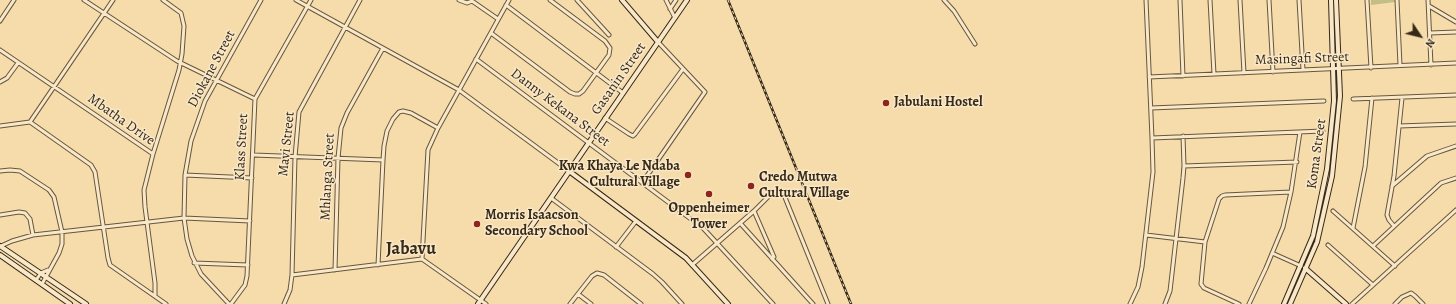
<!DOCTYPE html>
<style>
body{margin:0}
#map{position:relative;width:1456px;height:304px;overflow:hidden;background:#f6dbab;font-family:Alegreya,serif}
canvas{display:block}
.north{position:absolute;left:1400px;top:16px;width:40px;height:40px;-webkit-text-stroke:3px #f9e8c8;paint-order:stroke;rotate:125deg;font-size:11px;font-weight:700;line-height:16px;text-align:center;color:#362918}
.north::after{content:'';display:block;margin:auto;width:14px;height:18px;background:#362918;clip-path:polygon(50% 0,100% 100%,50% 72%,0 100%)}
</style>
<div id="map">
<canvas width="1456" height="304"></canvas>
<div class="north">N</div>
</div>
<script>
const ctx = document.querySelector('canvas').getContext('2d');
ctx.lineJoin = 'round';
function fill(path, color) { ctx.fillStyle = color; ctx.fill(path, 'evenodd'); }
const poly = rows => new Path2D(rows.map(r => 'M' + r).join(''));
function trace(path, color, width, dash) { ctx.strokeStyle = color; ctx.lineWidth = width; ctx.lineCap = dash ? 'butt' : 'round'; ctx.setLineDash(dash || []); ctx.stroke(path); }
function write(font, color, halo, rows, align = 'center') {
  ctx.font = font + ' Alegreya,serif'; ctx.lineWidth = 3; ctx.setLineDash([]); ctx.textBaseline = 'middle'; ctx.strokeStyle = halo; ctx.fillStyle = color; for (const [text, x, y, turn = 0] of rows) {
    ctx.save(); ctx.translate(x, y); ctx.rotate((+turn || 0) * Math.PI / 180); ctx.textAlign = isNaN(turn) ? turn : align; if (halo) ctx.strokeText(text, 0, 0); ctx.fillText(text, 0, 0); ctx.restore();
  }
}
fill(poly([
 [1371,0,1395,0,1395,2,1371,5]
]), '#c2be84');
const street = poly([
 [84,0,177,61,255,99],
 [296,0,459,90,569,171],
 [459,0,467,3,472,1,498,19],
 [577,0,609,35],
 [666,0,675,18],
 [944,0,954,11,975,44],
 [1180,0,1183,76],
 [1210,0,1214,74],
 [1240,0,1244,73],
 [1269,0,1273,72],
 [1299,0,1303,70],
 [1367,0,1371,68],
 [1397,0,1400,65],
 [1428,0,1431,65],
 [506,5,623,93],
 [1429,6,1456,22],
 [670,9,676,0],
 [0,21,14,0],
 [491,33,570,92,575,94,579,94,583,91,609,55,610,48,605,41,550,0],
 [1430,33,1456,32],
 [0,50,153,154],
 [476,59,703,228,773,304],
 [1149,77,1456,63],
 [0,82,7,78,18,63],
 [1353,99,1456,95],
 [1151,108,1324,101],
 [605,118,629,134,633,136,635,134,683,69],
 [30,122,113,0],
 [0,126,30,122,91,165,95,172,108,258,110,265,166,304],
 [1399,126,1456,124],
 [1152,138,1323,131],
 [254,155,383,160],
 [1184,166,1297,162],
 [0,171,10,170,20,171,49,190,54,197,62,232,62,244,59,253,42,284],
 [185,175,252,178],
 [642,183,705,92,658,42],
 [1392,186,1427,156,1456,146],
 [551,198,653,274,662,282,682,304],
 [754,211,774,257,772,259],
 [1333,211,1395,266],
 [0,215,19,212,25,213,30,219,33,235],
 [740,223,813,304],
 [1394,226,1389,220,1387,215,1394,176,1402,98],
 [1353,228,1365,167,1372,98],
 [1146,235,1205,242],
 [1328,245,1373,285],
 [1,246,12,241,33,235,184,218,250,221],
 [1373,246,1441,183,1456,178],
 [616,247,636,221],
 [1272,253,1301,266],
 [422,259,428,150,438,128,509,0],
 [194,263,248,265],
 [378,265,383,160,384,146,387,131,393,119,399,112,403,111,411,113,438,128],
 [692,265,754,211,772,193,777,191,780,191,784,195,828,304],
 [335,270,338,158,341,128,347,113,383,48],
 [292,275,422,259,486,304],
 [36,280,41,273,48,270],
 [578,294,591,304],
 [155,296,155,283,145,207,144,190,153,154,179,70,182,54,184,26,181,13,163,0],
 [229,304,201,274,192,256,187,239,184,218,185,175,191,141,205,101,261,0],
 [231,304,245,285,247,276,255,99,311,0],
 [284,304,290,290,292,275,295,157,299,112,360,0],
 [570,304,592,276,597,273,604,275,641,304],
 [1130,304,1138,287,1142,267,1153,172,1152,138,1146,0],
 [1165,304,1170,291,1183,178,1184,166,1183,136],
 [1239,304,1204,288,1201,284,1205,242,1219,199,1222,196,1225,195,1291,192],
 [1249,304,1266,268,1283,227,1291,192,1300,132],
 [1352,304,1456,210],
 [1395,304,1402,297,1411,293,1415,296,1423,304]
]);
const secondary = poly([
 [622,0,658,42],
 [569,171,686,258,728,304],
 [0,246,86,304],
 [0,255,70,304],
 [1305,268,1346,304],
 [478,304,687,0],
 [1284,304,1313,236,1327,169,1334,101,1331,0],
 [1290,304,1317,242,1332,176,1340,96,1336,0]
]);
trace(street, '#66563d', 5);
trace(secondary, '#362918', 6);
trace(street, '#f9e8c8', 3);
trace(secondary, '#f9e8c8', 4);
const rail = poly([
 [728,0,851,304]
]);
trace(rail, '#362918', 2.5);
trace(rail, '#f9e8c8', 1, [3]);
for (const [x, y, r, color] of [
 [886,103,4,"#8f2418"],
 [688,175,4,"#8f2418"],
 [751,186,4,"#8f2418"],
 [709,194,4,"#8f2418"],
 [477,224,4,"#8f2418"]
]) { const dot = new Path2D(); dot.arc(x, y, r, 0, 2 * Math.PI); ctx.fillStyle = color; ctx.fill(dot); trace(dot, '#f9e8c8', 1.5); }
write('14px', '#362918', '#f9e8c8', [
 ["Masingafi Street",1302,59,-2],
 ["Diokane Street",212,69,-62],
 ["Gasanin Street",619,79,-55],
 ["Danny Kekana Street",560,108,37],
 ["Mbatha Drive",121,120,35],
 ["Mavi Street",287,144,-84],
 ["Klass Street",242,147,-87],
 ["Koma Street",1317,154,-82],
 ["Mhlanga Street",328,177,-87]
]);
write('bold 14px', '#362918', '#f9e8c8', [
 ["Jabulani Hostel",894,103],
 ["Kwa Khaya Le Ndaba",680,167,"right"],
 ["Cultural Village",680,183,"right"],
 ["Credo Mutwa",759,178],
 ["Cultural Village",759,194],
 ["Oppenheimer",709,209,"center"],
 ["Tower",709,225,"center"],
 ["Morris Isaacson",485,216],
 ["Secondary School",485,232]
], 'left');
write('bold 18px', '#362918', '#f9e8c8', [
 ["Jabavu",411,250]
]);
</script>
